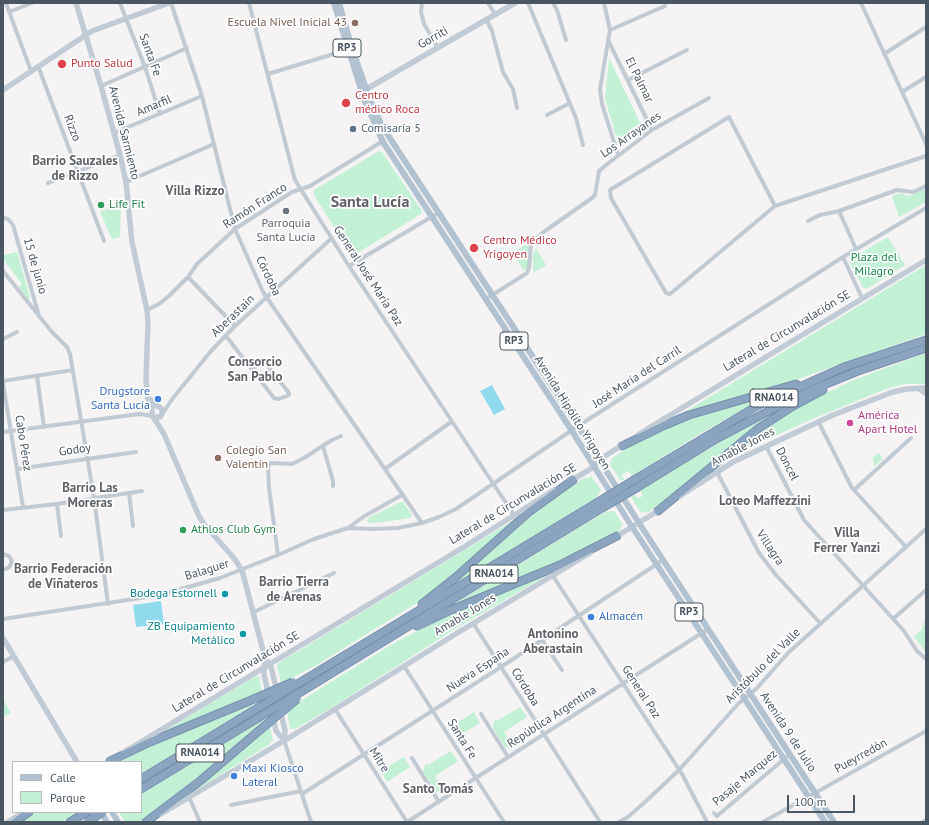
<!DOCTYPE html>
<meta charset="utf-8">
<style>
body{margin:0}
#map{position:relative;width:929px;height:825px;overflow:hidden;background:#f5f3f3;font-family:"PT Sans",sans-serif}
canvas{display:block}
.frame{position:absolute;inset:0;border:4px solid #4a5661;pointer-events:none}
.legend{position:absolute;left:12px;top:761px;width:130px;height:52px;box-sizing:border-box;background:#fff;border:1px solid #b7bbc0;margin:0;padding:5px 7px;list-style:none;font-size:12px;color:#4a5661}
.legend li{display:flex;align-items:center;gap:8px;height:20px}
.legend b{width:20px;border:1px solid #b7bbc0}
.scale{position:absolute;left:787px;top:795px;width:68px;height:18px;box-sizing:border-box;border:2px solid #4a5661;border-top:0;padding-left:5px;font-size:12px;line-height:14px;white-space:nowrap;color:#4a5661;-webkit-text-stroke:3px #fff;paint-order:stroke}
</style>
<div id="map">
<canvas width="929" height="825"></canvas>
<div class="frame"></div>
<ul class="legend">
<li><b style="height:5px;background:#b3c2d1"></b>Calle</li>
<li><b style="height:11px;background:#c3f1d5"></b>Parque</li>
</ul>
<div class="scale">100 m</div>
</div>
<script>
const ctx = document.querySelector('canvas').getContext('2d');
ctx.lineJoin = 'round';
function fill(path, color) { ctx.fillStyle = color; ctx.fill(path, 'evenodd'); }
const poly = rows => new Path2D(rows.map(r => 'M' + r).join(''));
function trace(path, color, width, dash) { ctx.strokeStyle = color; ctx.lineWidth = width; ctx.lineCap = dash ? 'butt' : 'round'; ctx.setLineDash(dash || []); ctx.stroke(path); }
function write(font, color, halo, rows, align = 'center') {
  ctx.font = font + ' "PT Sans",sans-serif'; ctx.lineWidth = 3.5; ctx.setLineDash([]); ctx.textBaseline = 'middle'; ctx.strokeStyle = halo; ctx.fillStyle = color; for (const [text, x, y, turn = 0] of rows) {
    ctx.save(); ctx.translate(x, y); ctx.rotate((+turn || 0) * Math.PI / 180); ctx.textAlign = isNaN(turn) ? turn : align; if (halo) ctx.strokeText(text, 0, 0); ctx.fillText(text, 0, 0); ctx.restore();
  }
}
fill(poly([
 [609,58,642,127,641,131,622,145,618,144,605,98],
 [379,151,382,152,422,211,421,214,354,255,351,255,314,195,314,190],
 [926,189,926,202,899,217,892,196,900,193,909,196],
 [118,205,121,205,120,237,112,239,100,212],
 [888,237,905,265,867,289,862,287,860,281,850,263,851,259],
 [528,243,530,245,528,266,524,271,513,253],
 [536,248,546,265,533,273,533,255],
 [17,252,30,297,28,299,19,287,22,284,3,259,3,255],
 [926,265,926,334,787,383,680,415],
 [926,353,926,384,905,384,889,388,871,395,805,422,764,441,723,463,722,461,751,439,801,405,856,379],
 [768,395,698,435,632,476,628,471,621,475,624,479,621,481,609,463,612,461,611,459,618,454,656,430,678,421],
 [793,404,672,496,647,513,645,511,641,513,631,497,634,495,638,498,643,496,640,491,667,474,735,433],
 [879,453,883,459,874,467,873,457],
 [591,476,601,490,596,498,442,592,504,537,558,493,586,477,587,479],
 [400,502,403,502,412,515,410,518,383,522,369,523,367,521,368,518],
 [527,511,454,574,420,601,315,666,292,678,281,682,277,665,280,662,498,530],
 [614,511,623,525,621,527,621,529,589,549,574,557,449,607,605,512],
 [546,574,548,575,458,627,331,708,295,729,294,728,290,729,287,712,298,703,324,686,396,642,440,619],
 [926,616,926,652,914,637,922,629],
 [256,676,257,677,259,676,262,692,139,746],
 [3,699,11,713,3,717],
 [252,703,252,706,246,710,141,774,141,762,115,762,127,755],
 [520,707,527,717,504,732,512,744,515,745,509,749,505,747,493,728,494,721,496,719,497,721],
 [282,708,199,779,157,811,139,822,125,822,119,812,141,812,141,794],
 [474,712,480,723,457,737,450,727],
 [270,726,273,740,270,742,270,744,177,802],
 [451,751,458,761,435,776,441,786,447,789,440,793,436,792,423,772,425,765,427,764,428,765],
 [404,757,410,767,387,782,381,771],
 [33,812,78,812,61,822,18,822]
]), '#c3f1d5');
fill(poly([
 [492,385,505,409,494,415,480,391],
 [161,601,164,624,136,627,133,605]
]), '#90daee');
const highway = poly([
 [622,446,665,425,689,415,796,384],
 [634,480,757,406,844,367,926,340],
 [638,487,716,439,778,406,816,388,858,371,926,348],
 [658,511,759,428,793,406,823,390],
 [422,604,456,577,530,511,573,480],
 [417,626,451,610,560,565,617,536],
 [294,686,598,502],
 [296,695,602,508],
 [110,761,150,742,254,699],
 [141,779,256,709],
 [141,789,258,718],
 [15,822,29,812],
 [70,822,87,812],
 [146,822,200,781,261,729]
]);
trace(highway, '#7690ad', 9);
trace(poly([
 [6,3,31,71],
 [120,3,145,67,160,114],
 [171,3,202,96,235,229,263,292,422,523],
 [249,3,295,180,349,266,514,515],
 [422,3,421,12,424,24,438,48],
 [488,3,495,14],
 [528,3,576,118,583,145],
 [553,3,557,10,566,40],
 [604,3,610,30,600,89,602,104,618,155],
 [861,3,926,144],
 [9,12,32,3],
 [486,19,492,31,503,72,513,89,517,108],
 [610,30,665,6],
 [608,40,652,130],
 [884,54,926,27],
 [38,66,104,241],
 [268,74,350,49],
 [628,80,687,50],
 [101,86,187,48],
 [902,92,926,77],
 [547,115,570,103],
 [114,133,202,96],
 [126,182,214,144],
 [48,183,120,155],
 [775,206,729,117,610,190,611,198,666,293,670,294,775,206,926,156],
 [839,211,856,249],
 [3,218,8,219,13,225,39,316],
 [808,221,820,215,839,211,897,190,914,192,926,186],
 [843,257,862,298],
 [349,266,438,213],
 [3,271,52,332,67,347,70,354,94,498,108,604],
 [188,277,235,326],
 [486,299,527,273,529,268,531,243,545,231,592,198,595,195,599,171,606,165,652,130,709,98],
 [147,310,159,304,169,296,188,277,197,264,235,229,292,192,310,186,383,141],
 [226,336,274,398,279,399,289,395,289,393,265,362,261,363,252,369],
 [3,339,17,332],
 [37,376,44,427],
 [3,381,73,370],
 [3,383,23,507],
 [918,389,926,394],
 [163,413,173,398,211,351,235,326,332,238],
 [818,421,852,488,906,547],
 [3,432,139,414,153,416],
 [323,446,333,481,333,486],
 [766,446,804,520,904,631,917,651,926,659],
 [17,469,136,452],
 [385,469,451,422],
 [717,472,759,553,776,575,821,624],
 [854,490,911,438],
 [129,493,133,526],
 [57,504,61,536],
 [3,510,57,504,142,491],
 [348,528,373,529,398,528,422,523,439,517,456,509,578,426,843,257,926,208],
 [3,554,9,556,12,561,10,566,8,568,3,570],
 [278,555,269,488,268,466,271,463,292,464,304,458,332,440,341,436],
 [553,576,682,774,707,822],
 [254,612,334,573],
 [3,619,160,595,220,578,278,555,314,539,348,528,363,517,402,495],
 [893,619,926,590],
 [473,623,600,822],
 [542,640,562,670],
 [3,662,14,656],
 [404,666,504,822],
 [335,709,407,822],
 [481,714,508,757],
 [284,740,311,822],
 [412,758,439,802],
 [302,794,501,667,663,560],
 [189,797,200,822],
 [231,805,301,791],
 [714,813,717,816,790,754],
 [407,822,708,629],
 [619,822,628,817,645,802,679,770,738,704,757,688,789,652,926,529],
 [763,822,926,731],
 [923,822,926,820]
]), '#c1cad2', 4);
trace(poly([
 [76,3,101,86,120,155,126,182,132,242,147,310,148,323,146,379,148,400,152,409,152,415,164,434,198,514,203,523,233,557,242,570,265,658,264,674,276,731,284,740],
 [3,90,92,31,169,3],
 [363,91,515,3],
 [151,400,154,405,160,407,162,410,162,414,160,417,155,417],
 [639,434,926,260],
 [570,481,589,470,605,456,624,444],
 [680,496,733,462,833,415,893,392,907,389,926,388],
 [614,538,661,509],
 [3,638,77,762],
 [268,662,271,667,277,691],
 [280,710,285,730,284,740],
 [124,752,464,547,554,490],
 [161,814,292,736,454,635,590,553],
 [8,822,22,813]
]), '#c1cbd6', 5.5);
trace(poly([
 [334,3,364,99,383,142,572,431,627,519,825,822],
 [339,3,352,48,369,97,382,126,578,426,639,523,834,822],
 [101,812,107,822],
 [112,812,118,822]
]), '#b3c2d1', 6);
trace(highway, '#8ba5c1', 7);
const highwayBridge = poly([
 [598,502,634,480],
 [602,508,638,487],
 [254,699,293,682],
 [256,709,294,686],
 [258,718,296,695],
 [261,729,297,699],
 [87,822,103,812]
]);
trace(highwayBridge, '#7690ad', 9, []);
trace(highwayBridge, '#8ba5c1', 7);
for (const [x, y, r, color] of [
 [355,23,4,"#8d6e63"],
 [62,64,5,"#e0444e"],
 [346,103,5,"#e0444e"],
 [353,129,4,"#5c6f8a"],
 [101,205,4,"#2e9e5b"],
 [286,211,4,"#6b7280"],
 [474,248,5,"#e0444e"],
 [158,399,4,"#3f7fe0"],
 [850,423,4,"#d1479c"],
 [218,458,4,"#8d6e63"],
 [183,530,4,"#2e9e5b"],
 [225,594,4,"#0f9aa8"],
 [591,617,4,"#3f7fe0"],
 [243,634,4,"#0f9aa8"],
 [234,776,4,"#3f7fe0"]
]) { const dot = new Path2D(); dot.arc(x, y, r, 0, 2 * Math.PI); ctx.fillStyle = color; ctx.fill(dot); trace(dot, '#fff', 1.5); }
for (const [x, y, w] of [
 [347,48,28],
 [514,341,28],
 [774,398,48],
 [494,574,48],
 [689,612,28],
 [200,753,48]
]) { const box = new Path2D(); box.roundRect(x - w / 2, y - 9, w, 18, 3); ctx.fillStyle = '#fff'; ctx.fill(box); trace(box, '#4a5661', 1); }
write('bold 11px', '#4a5661', null, [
 ["RP3",347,48],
 ["RP3",514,341],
 ["RNA014",774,398],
 ["RNA014",494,574],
 ["RP3",689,612],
 ["RNA014",200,753]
]);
write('12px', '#785e54', '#fff', [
 ["Escuela Nivel Inicial 43",347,23],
 ["Colegio San",226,451,"left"],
 ["Valentín",226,465,"left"]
], 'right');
write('12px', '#4a5661', '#fff', [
 ["Gorriti",433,38,-30],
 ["Santa Fe",150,55,70],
 ["El Palmar",639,80,64],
 ["Amarfil",154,106,-23],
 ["Rizzo",72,128,69],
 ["Avenida Sarmiento",124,133,76],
 ["Los Arrayanes",631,135,-35],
 ["Ramón Franco",255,206,-33],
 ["15 de junio",35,266,74],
 ["Córdoba",268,276,64],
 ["General José María Paz",368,276,57],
 ["Aberastain",233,316,-44],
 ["Lateral de Circunvalación SE",787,331,-31],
 ["José María del Carril",637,377,-33],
 ["Avenida Hipólito Yrigoyen",572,413,58],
 ["Cabo Pérez",23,443,81],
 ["Amable Jones",743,447,-28],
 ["Godoy",75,450,-8],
 ["Doncel",787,464,63],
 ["Lateral de Circunvalación SE",513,504,-31],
 ["Villagra",770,548,56],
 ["Balaguer",207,570,-17],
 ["Amable Jones",465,615,-31],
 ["Aristóbulo del Valle",763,666,-45],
 ["Nueva España",478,670,-33],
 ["Lateral de Circunvalación SE",236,672,-31],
 ["Córdoba",525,687,58],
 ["General Paz",641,692,57],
 ["República Argentina",552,717,-33],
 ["Avenida 9 de Julio",788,732,57],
 ["Santa Fe",462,739,58],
 ["Pueyrredón",861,756,-29],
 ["Mitre",379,760,58],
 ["Pasaje Marquez",745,778,-40]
]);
write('12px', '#be3a42', '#fff', [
 ["Punto Salud",71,64],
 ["Centro",355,96],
 ["médico Roca",355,110],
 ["Centro Médico",483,241],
 ["Yrigoyen",483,255]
], 'left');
write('12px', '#4e5e75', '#fff', [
 ["Comisaría 5",361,129]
], 'left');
write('12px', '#27864d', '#fff', [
 ["Life Fit",109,205],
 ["Athlos Club Gym",191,530]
], 'left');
write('12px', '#5b616d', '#fff', [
 ["Parroquia",286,224],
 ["Santa Lucía",286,238]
]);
write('12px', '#17864f', '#fff', [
 ["Plaza del",874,258],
 ["Milagro",874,272]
]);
write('12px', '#366cbe', '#fff', [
 ["Drugstore",150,392,"right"],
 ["Santa Lucía",150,406,"right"],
 ["Almacén",599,617],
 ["Maxi Kiosco",242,769],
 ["Lateral",242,783]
], 'left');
write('12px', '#b23c85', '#fff', [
 ["América",858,416],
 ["Apart Hotel",858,430]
], 'left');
write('12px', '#0d838f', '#fff', [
 ["Bodega Estornell",217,594],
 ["ZB Equipamiento",235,627],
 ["Metálico",235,641]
], 'right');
write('bold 13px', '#5f6368', '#fff', [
 ["Barrio Sauzales",75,161],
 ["de Rizzo",75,176],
 ["Villa Rizzo",195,191],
 ["Consorcio",255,362],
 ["San Pablo",255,377],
 ["Barrio Las",90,488],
 ["Moreras",90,503],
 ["Loteo Maffezzini",765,501],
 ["Villa",847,533],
 ["Ferrer Yanzi",847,548],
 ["Barrio Federación",63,569],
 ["de Viñateros",63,584],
 ["Barrio Tierra",294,582],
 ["de Arenas",294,597],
 ["Antonino",553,634],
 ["Aberastain",553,649],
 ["Santo Tomás",438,789]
]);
write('bold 16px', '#5f6368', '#fff', [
 ["Santa Lucía",370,202]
]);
</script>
